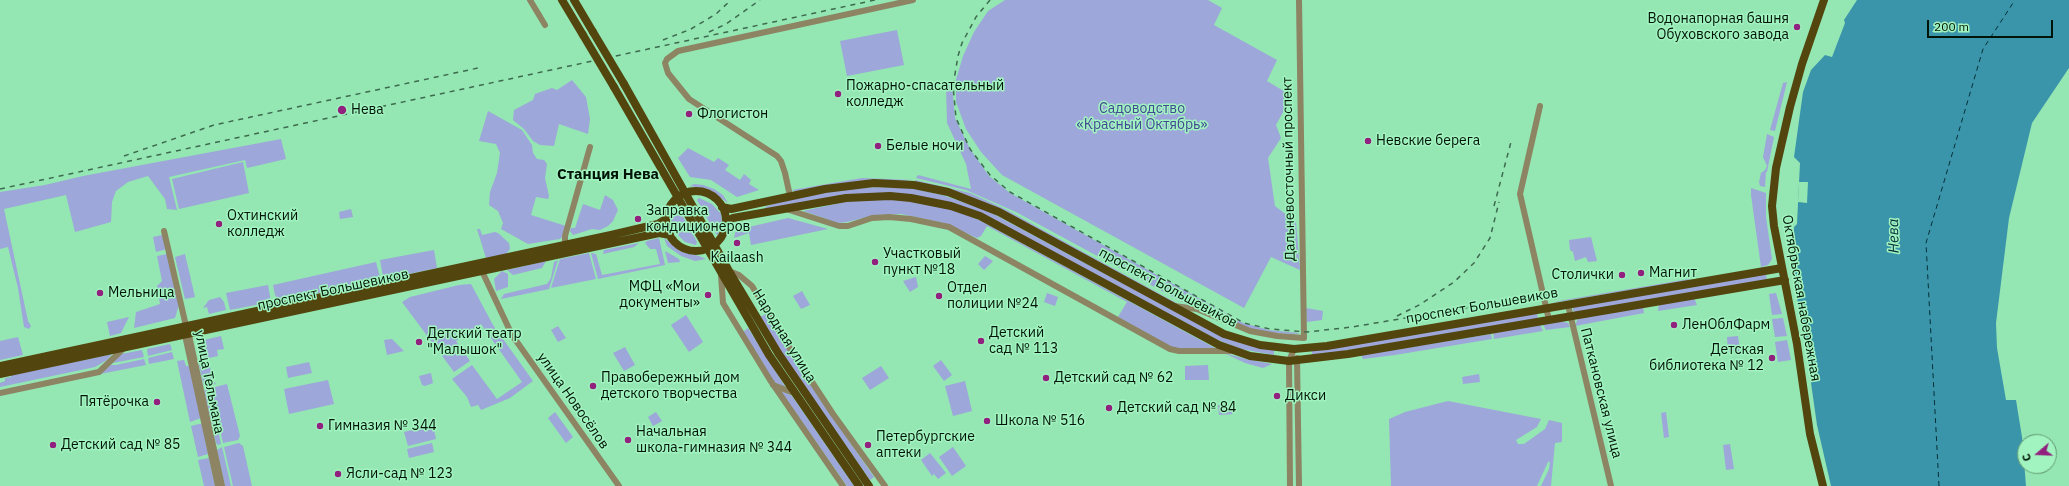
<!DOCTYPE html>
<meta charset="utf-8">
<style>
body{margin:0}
#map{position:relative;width:2069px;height:486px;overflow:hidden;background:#94e6b3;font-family:"IBM Plex Sans",sans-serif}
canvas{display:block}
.north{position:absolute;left:2017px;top:434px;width:40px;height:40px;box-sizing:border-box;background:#a1f4bf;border:1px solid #619a75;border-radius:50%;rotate:251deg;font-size:11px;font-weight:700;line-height:16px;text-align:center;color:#001407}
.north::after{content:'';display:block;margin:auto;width:14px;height:18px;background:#92207f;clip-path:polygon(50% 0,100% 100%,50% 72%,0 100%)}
.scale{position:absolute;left:1927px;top:20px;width:126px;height:18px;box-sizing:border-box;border:2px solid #001407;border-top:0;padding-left:5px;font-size:12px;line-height:14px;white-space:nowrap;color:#001407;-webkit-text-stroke:3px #a1f4bf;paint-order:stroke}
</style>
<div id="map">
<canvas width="2069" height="486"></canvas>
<div class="north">С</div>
<div class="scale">200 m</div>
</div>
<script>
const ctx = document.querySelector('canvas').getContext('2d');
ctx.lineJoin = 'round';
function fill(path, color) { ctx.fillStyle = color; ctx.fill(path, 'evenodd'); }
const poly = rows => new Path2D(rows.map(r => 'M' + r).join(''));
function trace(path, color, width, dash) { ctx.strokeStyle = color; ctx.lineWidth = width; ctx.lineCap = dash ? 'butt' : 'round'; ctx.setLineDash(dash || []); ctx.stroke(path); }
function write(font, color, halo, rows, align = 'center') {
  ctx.font = font + ' "IBM Plex Sans",sans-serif'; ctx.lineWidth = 3; ctx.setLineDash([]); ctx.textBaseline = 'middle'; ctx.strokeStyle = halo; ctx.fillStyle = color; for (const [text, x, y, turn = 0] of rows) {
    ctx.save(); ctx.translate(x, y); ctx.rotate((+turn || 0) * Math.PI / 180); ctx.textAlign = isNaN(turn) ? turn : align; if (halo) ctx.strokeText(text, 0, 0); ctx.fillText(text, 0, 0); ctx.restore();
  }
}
fill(poly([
 [1005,0,1208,0,1222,8,1214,25,1277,60,1267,81,1292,96,1276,125,1281,138,1268,158,1275,206,1296,222,1300,270,1271,257,1244,308,1002,175,981,152,966,129,956,102,956,80,963,56,974,32,988,11],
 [897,30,904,65,847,76,840,41],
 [572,80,586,97,590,119,588,134,559,124,554,146,540,145,533,141,524,129,513,120,514,110,533,100,535,94,552,88,557,90],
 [1787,82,1775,131,1770,130,1783,83],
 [952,85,955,118,970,149,989,176,1010,193,1243,323,1269,330,1299,333,1298,334,1266,333,1238,325,1186,304,1016,212,966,190,916,178,918,175,971,189,966,164,947,123,946,86],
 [488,111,522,130,532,145,533,153,537,159,544,160,547,164,545,178,549,196,548,199,536,197,531,215,566,226,565,234,560,239,528,244,501,229,503,223,498,211,489,205,490,192,497,173,500,153,496,144,479,141],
 [1767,134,1774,137,1767,172,1766,172,1765,187,1760,186,1759,182,1761,173,1765,170,1767,166,1763,157],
 [281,139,286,159,247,168,245,160,169,177,177,210,167,209,165,199,148,176,128,182,116,191,112,202,111,222,75,232,66,195,4,209,28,321,31,326,29,329,24,327,18,288,8,247,0,249,0,192,45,185,83,176],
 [688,148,714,162,718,158,729,165,725,170,740,180,744,174,751,180,749,184,759,190,737,197,711,180,690,177,678,158],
 [243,162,249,193,179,209,172,179],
 [862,178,912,180,796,192,792,190],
 [915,180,970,193,1003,208,1180,305,1173,304,1021,221,916,182],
 [694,184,703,185,714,189,723,195,728,203,708,189,690,186],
 [878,187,910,188,942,195,986,210,1204,327,1274,350,1274,355,1241,349,1218,340,997,222,911,195,766,209,765,207,782,201,844,189],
 [1751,188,1766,193,1766,217,1772,259,1768,265,1761,267,1751,195],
 [605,195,613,200,618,210,613,221,608,226,600,230,592,229,573,235,570,231,571,228,575,228,583,204,600,210],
 [699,198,712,204,721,214,722,225,718,235,716,234,697,200],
 [854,200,905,200,953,209,981,221,1215,348,1175,349,1118,317,1127,302,987,226,981,236,977,238,944,223,901,214,876,215,847,222,838,223,803,211],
 [677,206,697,242,696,245,685,242,672,229,671,215],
 [351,209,353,217,340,219,339,212],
 [788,218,828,229,751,245,749,233,734,238,736,230],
 [477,229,480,229,482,235,495,232,498,233,509,243,510,249,506,254,486,258],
 [162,235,164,236,167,249,156,252,153,237],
 [1591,237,1597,261,1588,262,1586,257,1575,261,1573,252,1570,250,1569,240],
 [659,238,665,265,598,279,591,253,596,254,602,275,660,264,656,249,650,249,645,243,647,241],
 [664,238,682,252,699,256,706,259,695,261,681,256,667,246],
 [639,243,634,247,603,254,604,250],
 [434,250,437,268,385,279,383,277,380,260],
 [665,251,679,259,680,262,668,263],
 [589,253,596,279,551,288,560,259],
 [167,254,179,305,175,318,134,328,136,312,160,304,157,286,162,281,157,256],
 [185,254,195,297,185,299,175,257],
 [985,256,993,261,984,270,978,264],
 [558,260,549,289,501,299,504,294,547,284,551,278,554,262],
 [546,261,542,268,513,275,507,270],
 [376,262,380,277,378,280,282,301,278,300,275,295,273,285],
 [502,271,508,274,508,287,496,291,494,279],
 [1766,274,1767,281,1574,313,1573,309,1573,307],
 [916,277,918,287,910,292,903,281],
 [1689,279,1689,281,1551,303,1564,300],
 [471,284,493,325,533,381,510,398,481,410,478,405,471,407,467,397,452,379,472,365,497,399,522,382,481,324,456,341,470,361,454,372,402,302,410,297,459,285],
 [268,285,271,302,230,310,226,293],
 [802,291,810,305,801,309,793,296],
 [1047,293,1058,297,1055,306,1044,302],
 [1776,293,1782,314,1772,315,1769,294],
 [220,297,224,302,226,310,209,314,207,307,203,308,209,300],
 [1694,298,1697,305,1658,311,1659,304],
 [1643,307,1644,313,1575,326,1578,318],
 [1306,308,1323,311,1322,320,1307,322],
 [1537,313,1538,319,1312,356,1312,351],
 [766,314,821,401,874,477,870,480,779,349,760,317],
 [686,315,703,342,689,352,671,325],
 [129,317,121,333,110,336,107,322],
 [1783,318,1787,336,1775,337,1772,319],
 [1559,321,1568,323,1570,327,1546,330,1542,323],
 [1540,324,1543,331,1494,339,1493,331],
 [558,326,566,338,558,342,551,330],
 [748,328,786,388,774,382,743,332],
 [1491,334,1492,339,1395,355,1363,359,1361,355],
 [221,336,224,349,217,350,218,356,200,360,198,347,200,341],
 [1738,336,1740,351,1728,352,1727,337],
 [18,337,23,355,0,360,0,341],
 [392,339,404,351,387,355,384,340],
 [1787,340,1791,360,1778,362,1775,342],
 [170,344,172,350,148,356,147,349],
 [625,347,635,365,624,371,613,353],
 [142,350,144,357,113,363,121,354],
 [172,352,174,359,149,364,148,358],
 [1224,353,1246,359,1272,364,1263,368,1245,363],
 [112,354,107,360,95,367,0,387,0,383,5,381,5,378,11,377,11,375],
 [144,359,146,365,100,374,111,365,116,365],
 [184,360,186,366,190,366,201,418,190,422,177,361],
 [941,360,952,375,944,381,933,366],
 [209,362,213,381,216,384,204,386,199,365],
 [309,362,312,373,288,378,286,367],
 [1208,365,1209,380,1185,380,1185,366],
 [881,366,889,378,870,390,862,378],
 [431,373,433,383,425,386,422,385,419,376],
 [1479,374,1480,382,1463,384,1462,377],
 [328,380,334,404,289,414,284,389],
 [965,381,972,411,953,416,945,386],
 [227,384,240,436,238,440,223,443,211,388],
 [209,388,221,444,218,445,216,443,204,391],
 [780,390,792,396,854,486,847,486],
 [1448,401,1541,419,1537,427,1516,440,1518,444,1524,444,1545,429,1549,420,1562,423,1562,442,1555,443,1551,486,1541,486,1549,469,1550,462,1548,462,1537,486,1391,486,1389,419,1405,412],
 [1218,405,1233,405,1233,414,1219,415],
 [555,412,573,437,566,443,548,418],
 [656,412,662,421,653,426,648,417],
 [1666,412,1669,437,1664,438,1661,413],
 [199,424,202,424,208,454,198,457,191,426],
 [433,425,436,439,408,446,404,432],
 [239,443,243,446,252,486,233,486,224,447],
 [432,443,434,452,409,458,407,449],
 [1730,444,1734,469,1726,470,1723,445],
 [222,447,231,486,225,486,217,450],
 [953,447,966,466,952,476,939,457],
 [930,453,946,473,938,479,934,474,932,476,921,460],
 [209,458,215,486,204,486,198,460]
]), '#9da7d9');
fill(poly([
 [1857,0,2069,0,2069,68,2032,123,2009,218,1996,323,1997,348,2006,400,2016,400,2022,437,2026,486,1831,486,1817,425,1807,355,1792,269,1794,227,1797,224,1800,163,1794,157,1803,92,1811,70,1825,55,1832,57,1845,23,1844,20]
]), '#3b95aa');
fill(poly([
 [1799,182,1808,182,1807,203,1798,202]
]), '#94e6b3');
trace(poly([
 [1939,486,1926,243,1983,49,2015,0]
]), '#032f38', 1, [5, 4]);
trace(poly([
 [530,0,545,25],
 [1540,106,1520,194,1549,320],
 [790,196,785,173,781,161,777,156,689,99,668,73,665,63,667,59,678,51,913,0],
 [786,209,839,226,848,226,872,218,889,217,911,219,949,227,1170,349,1179,351,1230,351],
 [164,231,186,326,185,335,218,486],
 [565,245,565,236,590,147],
 [481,269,512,335,619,486],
 [729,271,739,275,752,286,789,347,833,414,885,486],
 [721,275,723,303,770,380,843,486],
 [1568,305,1611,486],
 [1174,306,1197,309,1250,331,1277,336,1304,338,1299,0],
 [188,331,222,486],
 [1297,358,1299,486],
 [773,385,794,393],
 [0,393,99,372,124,348],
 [1290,486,1289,361,1294,349]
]), '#8c8463', 6);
trace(poly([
 [562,0,583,35],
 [574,0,593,32],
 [624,84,729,271,778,353,869,486],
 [614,87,769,355,859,486],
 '666 221a30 30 0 1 1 60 0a30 30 0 1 1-60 0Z',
 [722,207,731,209,825,189,874,183,914,185,948,192,999,212,1224,334,1260,345,1294,349,1327,346,1782,268],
 [726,222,733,218,846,198,890,196,911,198,951,206,980,216,1219,345,1250,356,1289,361,1348,354,1785,280],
 [0,366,611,235,658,224,666,219],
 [0,374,659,233,670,235],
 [1823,486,1810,434,1797,344,1774,226,1772,206,1776,168,1790,107,1802,64,1824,0]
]), '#52450d', 8);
trace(poly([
 [990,0,976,17,962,43,958,56,953,86,956,118,970,149,990,175,1010,192,1244,323,1270,329,1307,332,1352,327,1536,296],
 [709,32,726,24,760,0],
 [663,40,691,29,716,14,731,0],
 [124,156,214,125,478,68],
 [0,189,875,0],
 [1494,206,1511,142],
 [1397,316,1421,304,1454,282,1474,263,1490,238,1499,202]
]), '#3d6b4e', 1.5, [5, 5]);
trace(poly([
 [593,32,624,84],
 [583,35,614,87]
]), '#52450d', 8);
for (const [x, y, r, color] of [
 [1797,27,4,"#92207f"],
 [838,94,4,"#92207f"],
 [342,110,5,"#92207f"],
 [689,114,4,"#92207f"],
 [1368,141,4,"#92207f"],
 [878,146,4,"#92207f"],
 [638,219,4,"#92207f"],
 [219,224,4,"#92207f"],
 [737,243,4,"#92207f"],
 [875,262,4,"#92207f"],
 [1641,273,4,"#92207f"],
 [1622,275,4,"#92207f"],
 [100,293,4,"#92207f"],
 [708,295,4,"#92207f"],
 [939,296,4,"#92207f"],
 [1674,325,4,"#92207f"],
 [981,341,4,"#92207f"],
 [419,342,4,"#92207f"],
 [1772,358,4,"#92207f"],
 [1046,378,4,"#92207f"],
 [593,386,4,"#92207f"],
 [1277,396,4,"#92207f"],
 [157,402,4,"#92207f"],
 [1109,408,4,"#92207f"],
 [987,421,4,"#92207f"],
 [320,426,4,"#92207f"],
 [628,440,4,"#92207f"],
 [53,445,4,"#92207f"],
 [868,445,4,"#92207f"],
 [338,474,4,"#92207f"]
]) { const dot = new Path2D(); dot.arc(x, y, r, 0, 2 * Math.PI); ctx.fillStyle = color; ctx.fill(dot); trace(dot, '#a1f4bf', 1.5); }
write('14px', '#001407', '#a1f4bf', [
 ["Водонапорная башня",1789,19,"right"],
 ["Обуховского завода",1789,35,"right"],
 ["Пожарно-спасательный",846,86],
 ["колледж",846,102],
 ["Нева",351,110],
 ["Флогистон",697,114],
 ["Невские берега",1376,141],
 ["Белые ночи",886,146],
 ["Заправка",646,211],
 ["кондиционеров",646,227],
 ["Охтинский",227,216],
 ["колледж",227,232],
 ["Участковый",883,254],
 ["пункт №18",883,270],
 ["Kailaash",737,258,"center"],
 ["Магнит",1649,273],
 ["Столички",1614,275,"right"],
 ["МФЦ «Мои",700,287,"right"],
 ["документы»",700,303,"right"],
 ["Отдел",947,288],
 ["полиции №24",947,304],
 ["Мельница",108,293],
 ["ЛенОблФарм",1682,325],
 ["Детский",989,333],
 ["сад № 113",989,349],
 ["Детский театр",427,334],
 ["\"Малышок\"",427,350],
 ["Детская",1764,350,"right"],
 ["библиотека № 12",1764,366,"right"],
 ["Правобережный дом",601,378],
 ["детского творчества",601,394],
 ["Детский сад № 62",1054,378],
 ["Дикси",1285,396],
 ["Пятёрочка",149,402,"right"],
 ["Детский сад № 84",1117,408],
 ["Школа № 516",995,421],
 ["Гимназия № 344",328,426],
 ["Начальная",636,432],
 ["школа-гимназия № 344",636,448],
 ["Петербургские",876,437],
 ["аптеки",876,453],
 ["Детский сад № 85",61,445],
 ["Ясли-сад № 123",346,474]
], 'left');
write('14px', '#414992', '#a1f4bf', [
 ["Садоводство",1142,109],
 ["«Красный Октябрь»",1142,125]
]);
write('14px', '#001407', '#a1f4bf', [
 ["Дальневосточный проспект",1289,169,-91],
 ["проспект Большевиков",1168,288,28],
 ["проспект Большевиков",333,290,-12],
 ["Октябрьская набережная",1801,298,80],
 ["проспект Большевиков",1482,306,-10],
 ["Народная улица",784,336,58],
 ["улица Тельмана",209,382,79],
 ["Паткановская улица",1601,393,76],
 ["улица Новосёлов",573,401,55]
]);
write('bold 15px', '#001407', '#a1f4bf', [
 ["Станция Нева",608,175]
]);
write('italic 15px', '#032f38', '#a1f4bf', [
 ["Нева",1894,236,-91]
]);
</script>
